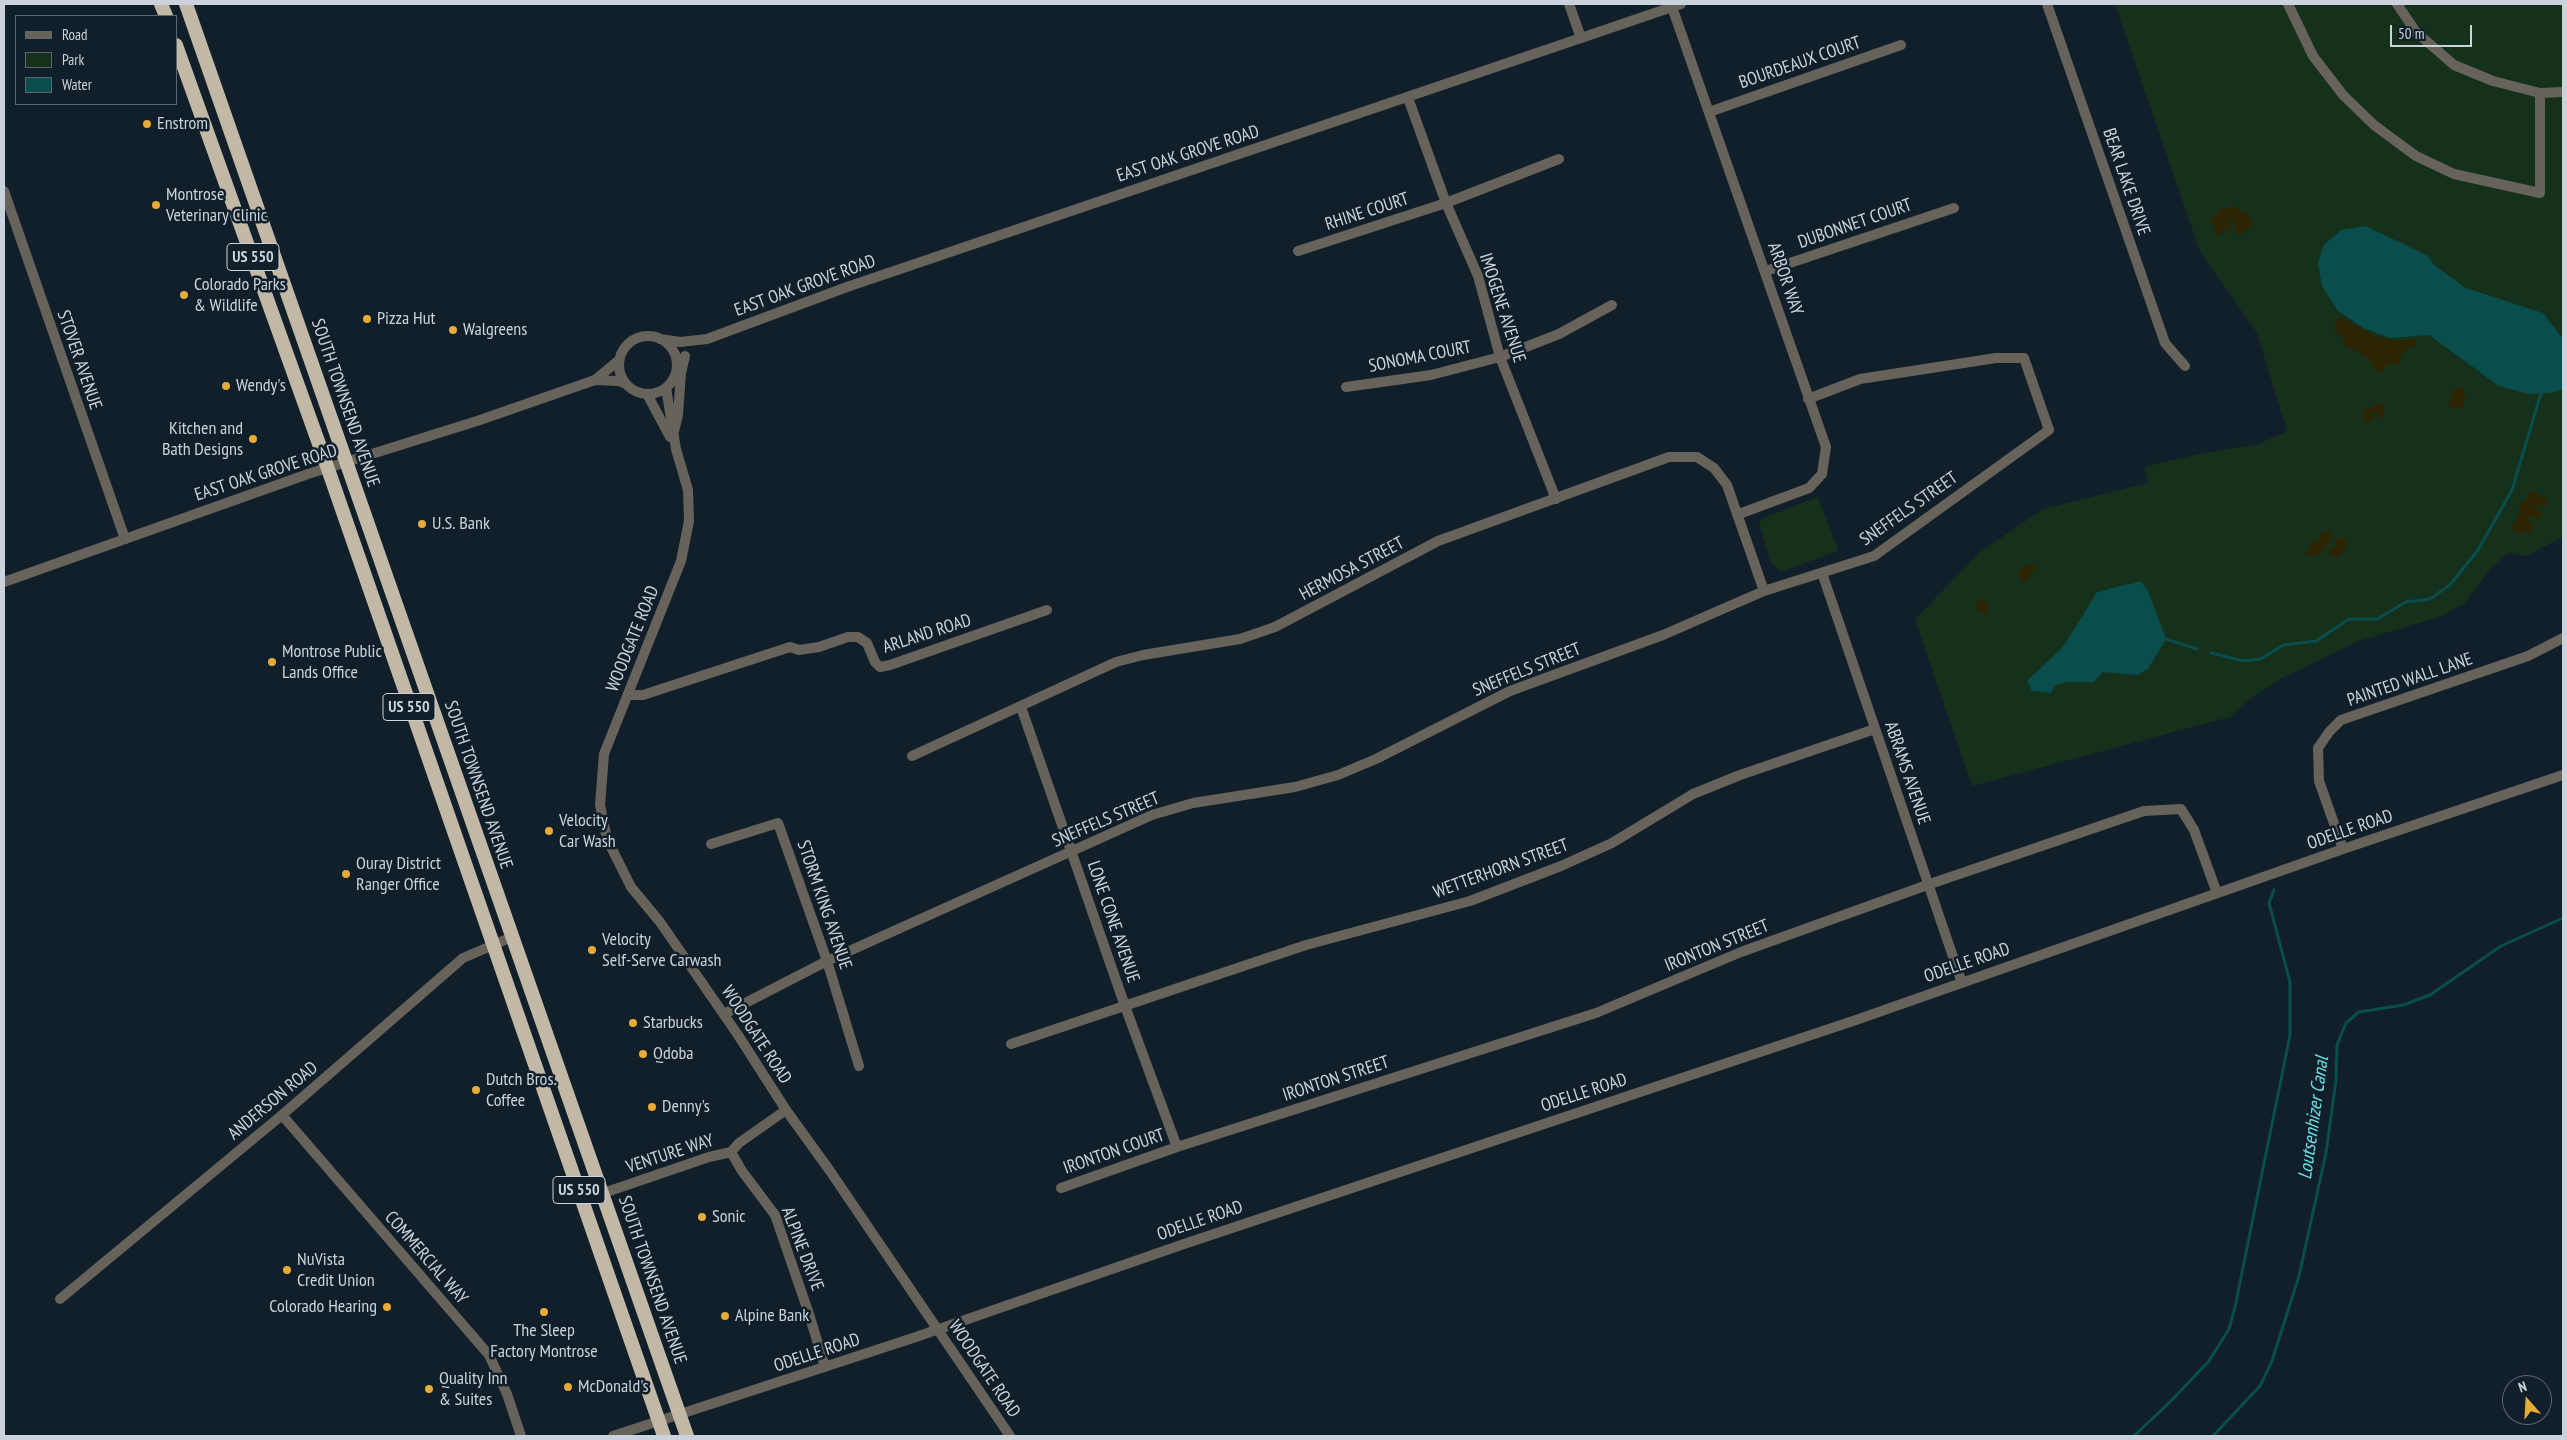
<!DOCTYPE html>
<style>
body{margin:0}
#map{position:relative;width:2567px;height:1440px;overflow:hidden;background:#111f2b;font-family:"PT Sans Narrow",sans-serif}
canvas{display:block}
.frame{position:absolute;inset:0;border:5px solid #cad3db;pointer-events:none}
.legend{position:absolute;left:15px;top:15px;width:162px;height:90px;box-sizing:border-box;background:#111f2b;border:1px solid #5b6771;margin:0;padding:6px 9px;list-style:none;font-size:15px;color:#cad3db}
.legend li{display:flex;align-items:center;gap:10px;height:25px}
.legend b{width:25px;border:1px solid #5b6771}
.north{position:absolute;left:2502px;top:1375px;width:50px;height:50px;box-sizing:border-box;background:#111f2b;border:1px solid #5b6771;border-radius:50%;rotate:341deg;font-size:14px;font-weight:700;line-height:20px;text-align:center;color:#cad3db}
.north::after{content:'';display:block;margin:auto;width:18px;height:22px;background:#e8ab37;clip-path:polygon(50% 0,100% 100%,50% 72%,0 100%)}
.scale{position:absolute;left:2390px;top:25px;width:82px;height:22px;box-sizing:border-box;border:2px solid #cad3db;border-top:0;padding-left:6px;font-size:15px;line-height:18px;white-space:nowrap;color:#cad3db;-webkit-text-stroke:4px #111f2b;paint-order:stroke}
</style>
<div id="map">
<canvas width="2567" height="1440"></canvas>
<div class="frame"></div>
<ul class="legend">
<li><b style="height:6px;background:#67635b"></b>Road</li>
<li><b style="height:14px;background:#16311b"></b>Park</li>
<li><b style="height:14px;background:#094d4d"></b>Water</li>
</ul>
<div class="north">N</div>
<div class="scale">50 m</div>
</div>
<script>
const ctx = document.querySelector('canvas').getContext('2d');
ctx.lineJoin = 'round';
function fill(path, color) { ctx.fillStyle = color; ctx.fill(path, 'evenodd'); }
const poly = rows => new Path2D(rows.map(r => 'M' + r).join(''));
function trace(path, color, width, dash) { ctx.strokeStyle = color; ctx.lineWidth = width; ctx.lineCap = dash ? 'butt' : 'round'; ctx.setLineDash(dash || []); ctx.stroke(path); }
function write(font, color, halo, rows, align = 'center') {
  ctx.font = font + ' "PT Sans Narrow",sans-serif'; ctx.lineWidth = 5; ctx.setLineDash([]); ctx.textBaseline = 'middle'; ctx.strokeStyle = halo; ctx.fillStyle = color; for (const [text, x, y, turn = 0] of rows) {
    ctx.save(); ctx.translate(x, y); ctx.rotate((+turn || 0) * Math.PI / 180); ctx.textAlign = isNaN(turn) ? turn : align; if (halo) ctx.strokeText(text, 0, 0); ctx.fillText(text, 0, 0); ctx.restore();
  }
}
fill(poly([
 [2115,4,2563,4,2563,537,2526,556,2509,553,2492,567,2465,603,2442,616,2359,641,2282,678,2253,697,2230,717,1972,786,1915,619,1980,552,2043,509,2148,483,2144,467,2199,454,2259,444,2287,431,2257,333,2200,252],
 [1818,497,1838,551,1780,572,1770,561,1759,523,1763,518]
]), '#16311b');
fill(poly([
 [2231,205,2248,214,2253,223,2252,229,2246,227,2244,233,2238,234,2235,230,2235,222,2224,218,2224,220,2228,220,2231,224,2230,230,2227,231,2223,228,2221,234,2217,235,2213,231,2214,225,2209,222,2222,208,2229,209],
 [2340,317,2377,337,2398,341,2415,339,2417,343,2415,347,2410,347,2402,353,2400,362,2396,366,2391,363,2387,364,2387,368,2378,373,2376,367,2371,365,2369,360,2356,350,2347,348,2342,336,2334,332,2336,319],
 [2459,387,2463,388,2463,394,2466,395,2466,398,2461,408,2450,408,2449,401,2453,397,2449,393],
 [2381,403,2386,407,2383,410,2384,415,2380,419,2377,416,2378,413,2375,413,2371,414,2374,418,2369,422,2364,421,2363,411],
 [2534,490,2540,497,2547,498,2547,502,2545,507,2538,504,2535,507,2539,511,2542,509,2541,517,2537,520,2531,516,2527,521,2535,524,2530,534,2524,531,2518,534,2512,528,2518,514,2523,513,2519,510,2520,502,2524,500,2529,503,2526,497],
 [2330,531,2333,534,2326,548,2319,554,2308,557,2305,554,2312,542,2321,540,2319,536,2321,534],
 [2336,538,2345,538,2347,547,2338,557,2333,558,2328,552,2335,546],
 [2032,564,2036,568,2035,570,2030,574,2028,581,2022,581,2018,575,2020,569],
 [1980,599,1984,600,1989,606,1987,615,1977,610,1976,604]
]), '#2c2403');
fill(poly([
 [2366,226,2428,256,2434,265,2466,288,2543,313,2563,339,2563,389,2552,393,2528,394,2499,386,2429,335,2390,338,2363,328,2337,310,2322,286,2318,263,2324,245,2341,230],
 [2141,581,2148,591,2166,639,2148,669,2138,675,2103,672,2094,682,2068,682,2055,685,2051,693,2032,691,2027,681,2063,647,2097,592]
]), '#094d4d');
trace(poly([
 [2166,639,2197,649],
 [2211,653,2244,661,2261,659,2283,645,2316,641,2349,619,2377,619,2406,602,2430,599,2450,585,2478,550,2512,490,2541,393],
 [2134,1436,2171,1401,2209,1361,2229,1329,2235,1307,2290,1035,2290,982,2269,903,2274,890],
 [2213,1436,2260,1386,2272,1361,2299,1276,2326,1153,2336,1080,2337,1045,2346,1023,2359,1012,2403,1005,2430,995,2501,946,2563,918]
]), '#094d4d', 3);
trace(poly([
 [2047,4,2165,343,2185,366],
 [2288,4,2313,56,2343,95,2374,125,2416,156,2454,174,2540,193,2540,93],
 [2397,4,2416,32,2454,65,2493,81,2540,93,2563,92],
 [1672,7,1826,447,1822,474,1809,488,1739,514],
 [1581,38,1681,4],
 [1408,98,1446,203,1478,276,1500,357,1556,499],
 [1709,112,1901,45],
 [4,191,125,539],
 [1298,251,1446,203,1559,159],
 [1766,271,1954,208],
 [1346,387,1431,375,1500,357,1559,334,1612,305],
 [1822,573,1962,983],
 [629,695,643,695,790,647,799,650,819,647,848,637,858,637,867,643,875,662,880,667,890,665,1047,610],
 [1021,707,1125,1006,1177,1147],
 [912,756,1116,662,1143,655,1240,639,1275,627,1438,541,1669,457,1697,457,1714,468,1727,485,1764,591],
 [711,844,778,823,827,961,859,1066],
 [2343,849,2319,781,2318,748,2329,732,2341,720,2528,656,2563,638],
 [724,1014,827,961,1152,815,1193,803,1295,787,1338,775,1376,759,1510,691,1663,635,1764,591,1874,556,2049,430,2024,358,1996,358,1860,379,1808,399],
 [1011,1044,1306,945,1470,901,1561,866,1612,843,1693,794,1740,775,1875,729],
 [282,1115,489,1355,507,1394,521,1436],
 [731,1152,742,1171,775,1215,809,1314,825,1367],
 [1061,1188,1177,1147,1596,1013,1741,952,1930,884,2144,811,2181,809,2194,830,2217,893],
 [583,1200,709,1157,731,1152,739,1143,786,1110],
 [60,1299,282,1115,463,958,512,937],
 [613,1436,916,1337,1184,1244,1856,1020,2343,849,2563,775]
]), '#67635b', 10);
trace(poly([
 '619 365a29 29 0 1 1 58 0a29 29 0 1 1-58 0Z',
 [660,339,680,342,707,339,847,287,1581,38,1569,4],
 [595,380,619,381,626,384],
 [666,388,676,449,688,490,689,521,681,561,604,754,600,805,607,839,631,887,660,922,738,1035,786,1110,830,1171,1010,1436],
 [647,394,670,437],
 [674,431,678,415,681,373,685,356],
 [4,582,308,474,477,421,595,380,619,360]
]), '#67635b', 10);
trace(poly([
 [161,4,166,16],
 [186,4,687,1436],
 [176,45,328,469,664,1436]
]), '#c1b8a6', 14);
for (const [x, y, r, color] of [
 [147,124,5,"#e8ab37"],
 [156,205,5,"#e8ab37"],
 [184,295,5,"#e8ab37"],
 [367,319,5,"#e8ab37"],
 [453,330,5,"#e8ab37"],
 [226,386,5,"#e8ab37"],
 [253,439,5,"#e8ab37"],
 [422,524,5,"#e8ab37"],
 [272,662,5,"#e8ab37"],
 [549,831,5,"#e8ab37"],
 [346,874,5,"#e8ab37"],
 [592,950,5,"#e8ab37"],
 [633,1023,5,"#e8ab37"],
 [643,1054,5,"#e8ab37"],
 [476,1090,5,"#e8ab37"],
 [652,1107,5,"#e8ab37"],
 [702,1217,5,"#e8ab37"],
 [287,1270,5,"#e8ab37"],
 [387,1307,5,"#e8ab37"],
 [544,1312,5,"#e8ab37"],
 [725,1316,5,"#e8ab37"],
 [568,1387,5,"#e8ab37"],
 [429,1389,5,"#e8ab37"]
]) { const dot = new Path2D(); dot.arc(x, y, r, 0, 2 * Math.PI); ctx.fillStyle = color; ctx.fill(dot); trace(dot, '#111f2b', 2); }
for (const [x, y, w] of [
 [253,257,52],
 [409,707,52],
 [579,1190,52]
]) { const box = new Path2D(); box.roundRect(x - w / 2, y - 13.5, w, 27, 4); ctx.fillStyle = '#111f2b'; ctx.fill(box); trace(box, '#cad3db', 1); }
write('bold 16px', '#cad3db', null, [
 ["US 550",253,257],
 ["US 550",409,707],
 ["US 550",579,1190]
]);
write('18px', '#cad3db', '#111f2b', [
 ["BOURDEAUX COURT",1800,63,-19],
 ["EAST OAK GROVE ROAD",1188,154,-18],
 ["BEAR LAKE DRIVE",2126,182,71],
 ["RHINE COURT",1367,212,-18],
 ["DUBONNET COURT",1855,224,-19],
 ["ARBOR WAY",1785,279,71],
 ["EAST OAK GROVE ROAD",805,286,-20],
 ["IMOGENE AVENUE",1502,308,72],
 ["SONOMA COURT",1420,357,-11],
 ["STOVER AVENUE",79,360,71],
 ["SOUTH TOWNSEND AVENUE",345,403,71],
 ["EAST OAK GROVE ROAD",266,473,-18],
 ["SNEFFELS STREET",1909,509,-35],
 ["HERMOSA STREET",1352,569,-28],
 ["ARLAND ROAD",927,634,-18],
 ["WOODGATE ROAD",633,639,-68],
 ["SNEFFELS STREET",1527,670,-22],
 ["PAINTED WALL LANE",2410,680,-19],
 ["ABRAMS AVENUE",1907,773,71],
 ["SOUTH TOWNSEND AVENUE",478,785,71],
 ["SNEFFELS STREET",1106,820,-23],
 ["ODELLE ROAD",2350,830,-19],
 ["WETTERHORN STREET",1501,869,-20],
 ["STORM KING AVENUE",824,905,71],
 ["LONE CONE AVENUE",1113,922,71],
 ["IRONTON STREET",1717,946,-22],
 ["ODELLE ROAD",1967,963,-19],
 ["WOODGATE ROAD",756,1035,57],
 ["IRONTON STREET",1336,1079,-18],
 ["ODELLE ROAD",1584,1093,-18],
 ["ANDERSON ROAD",273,1101,-40],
 ["IRONTON COURT",1114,1152,-19],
 ["VENTURE WAY",670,1154,-18],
 ["ODELLE ROAD",1200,1221,-19],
 ["ALPINE DRIVE",802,1249,69],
 ["COMMERCIAL WAY",426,1258,49],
 ["SOUTH TOWNSEND AVENUE",652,1280,71],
 ["ODELLE ROAD",817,1353,-18],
 ["WOODGATE ROAD",984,1369,56]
]);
write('18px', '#cad3db', '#111f2b', [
 ["Enstrom",157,124],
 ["Montrose",166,195],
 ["Veterinary Clinic",166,216],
 ["Colorado Parks",194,285],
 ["& Wildlife",194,306],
 ["Pizza Hut",377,319],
 ["Walgreens",463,330],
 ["Wendy's",236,386],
 ["Kitchen and",243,429,"right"],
 ["Bath Designs",243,450,"right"],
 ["U.S. Bank",432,524],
 ["Montrose Public",282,652],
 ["Lands Office",282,673],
 ["Velocity",559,821],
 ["Car Wash",559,842],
 ["Ouray District",356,864],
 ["Ranger Office",356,885],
 ["Velocity",602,940],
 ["Self-Serve Carwash",602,961],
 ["Starbucks",643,1023],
 ["Qdoba",653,1054],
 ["Dutch Bros.",486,1080],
 ["Coffee",486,1101],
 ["Denny's",662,1107],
 ["Sonic",712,1217],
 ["NuVista",297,1260],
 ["Credit Union",297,1281],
 ["Colorado Hearing",377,1307,"right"],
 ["Alpine Bank",735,1316],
 ["The Sleep",544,1331,"center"],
 ["Factory Montrose",544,1352,"center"],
 ["Quality Inn",439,1379],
 ["& Suites",439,1400],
 ["McDonald's",578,1387]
], 'left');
write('italic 19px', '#6ae1e2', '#111f2b', [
 ["Loutsenhizer Canal",2314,1118,-82]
]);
</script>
